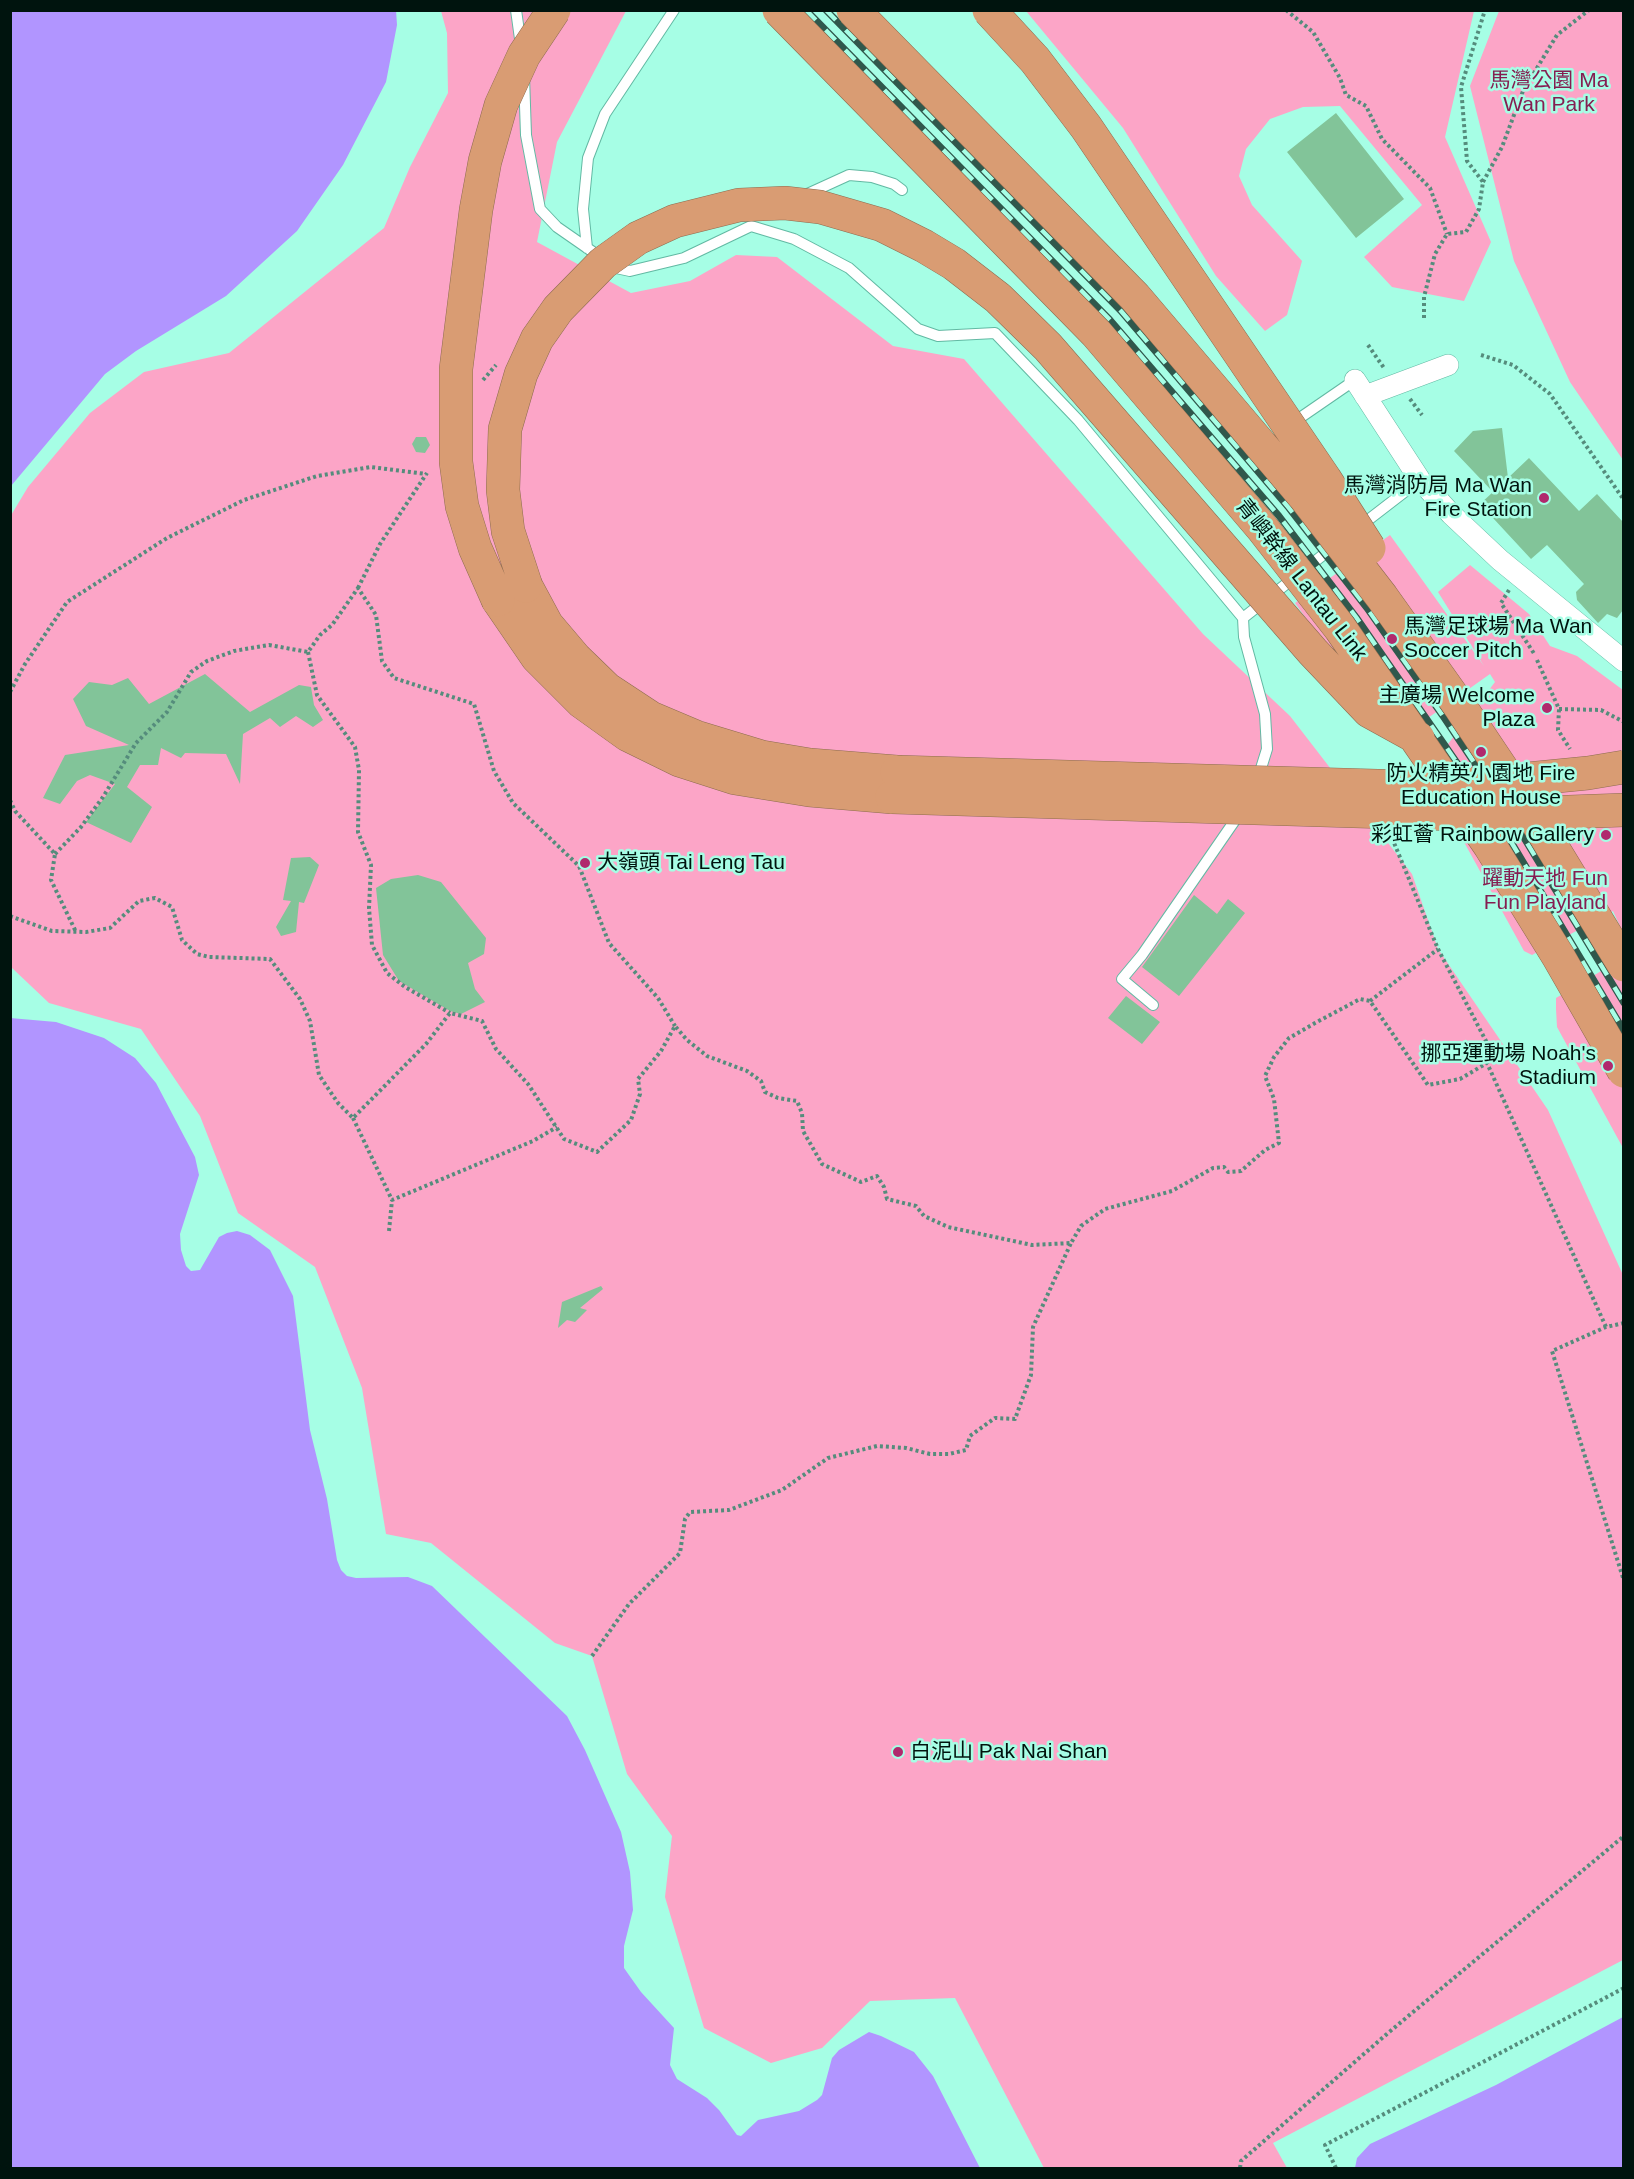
<!DOCTYPE html>
<meta charset="utf-8">
<style>
body{margin:0}
#map{position:relative;width:1634px;height:2179px;overflow:hidden;background:#a6fee5;font-family:Arial,sans-serif}
canvas{display:block}
.frame{position:absolute;inset:0;border:12px solid #00140e;pointer-events:none}
</style>
<div id="map">
<canvas width="1634" height="2179"></canvas>
<div class="frame"></div>
</div>
<script>
const ctx = document.querySelector('canvas').getContext('2d');
ctx.lineJoin = 'round';
function fill(path, color) { ctx.fillStyle = color; ctx.fill(path, 'evenodd'); }
const poly = rows => new Path2D(rows.map(r => 'M' + r).join(''));
function trace(path, color, width, dash) { ctx.strokeStyle = color; ctx.lineWidth = width; ctx.lineCap = dash ? 'butt' : 'round'; ctx.setLineDash(dash || []); ctx.stroke(path); }
function write(font, color, halo, rows, align = 'center') {
  ctx.font = font + ' Arial,"Noto Sans TC",sans-serif'; ctx.lineWidth = 5; ctx.setLineDash([]); ctx.textBaseline = 'middle'; ctx.strokeStyle = halo; ctx.fillStyle = color; for (const [text, x, y, turn = 0] of rows) {
    ctx.save(); ctx.translate(x, y); ctx.rotate((+turn || 0) * Math.PI / 180); ctx.textAlign = isNaN(turn) ? turn : align; if (halo) ctx.strokeText(text, 0, 0); ctx.fillText(text, 0, 0); ctx.restore();
  }
}
fill(poly([
 [441,11,626,11,557,142,537,242,631,293,690,281,736,255,777,257,893,346,964,359,1203,634,1290,716,1412,874,1438,949,1548,1110,1623,1275,1623,1960,1273,2143,1287,2168,1044,2168,955,1998,870,2001,822,2048,771,2063,704,2028,665,1897,672,1836,627,1774,592,1656,555,1643,431,1543,386,1534,362,1388,315,1267,238,1213,200,1116,141,1029,49,1003,11,967,10,517,28,487,90,413,144,372,229,353,384,228,410,167,448,93,447,33],
 [1026,11,1474,11,1445,137,1491,242,1464,301,1392,287,1364,257,1422,205,1340,106,1303,107,1270,119,1246,149,1239,176,1252,205,1302,261,1287,315,1265,331,1216,276,1123,128],
 [1499,11,1623,11,1623,460,1570,382,1514,261,1470,86],
 [1390,535,1484,666,1438,592,1470,565,1529,614,1550,646,1577,656,1623,690,1623,933,1613,911,1532,955,1524,951,1426,773,1495,682,1490,674,1394,742,1295,603],
 [1623,958,1623,1148,1557,1027,1556,1009,1556,998]
]), '#fca5c7');
fill(poly([
 [11,10,396,10,397,25,386,82,343,165,297,231,226,296,136,351,105,374,11,486],
 [10,1018,56,1022,104,1038,135,1058,156,1083,195,1157,199,1175,180,1234,181,1250,186,1266,191,1271,200,1270,219,1237,227,1233,237,1231,250,1235,270,1250,293,1296,310,1430,327,1499,337,1560,341,1570,347,1576,356,1578,408,1577,432,1586,567,1716,585,1750,621,1832,630,1872,633,1910,624,1946,624,1968,641,1992,674,2028,670,2065,677,2079,707,2098,719,2110,737,2135,741,2136,758,2120,799,2111,817,2100,822,2095,832,2058,839,2050,869,2032,881,2036,914,2052,933,2076,980,2168,11,2168],
 [1623,2017,1623,2168,1355,2168,1357,2158,1370,2144,1496,2085]
]), '#b195ff');
fill(poly([
 [1336,113,1404,199,1356,238,1287,152],
 [1502,428,1508,478,1529,458,1579,511,1597,494,1623,522,1623,610,1617,618,1607,614,1598,623,1577,600,1576,592,1584,584,1547,545,1531,559,1480,504,1493,492,1454,451,1473,431],
 [416,437,426,437,430,445,425,453,416,452,412,444],
 [205,674,250,712,299,685,311,687,314,705,323,720,313,727,296,716,280,727,270,718,243,734,240,784,226,754,185,753,181,758,161,748,158,765,140,765,127,787,152,807,131,843,86,822,115,784,90,775,77,781,60,804,43,798,65,755,129,745,86,726,73,699,89,682,112,685,128,678,149,704],
 [310,857,319,865,304,903,299,902,296,932,281,936,276,927,291,901,283,900,291,858],
 [418,875,441,882,486,938,484,954,468,963,475,989,485,1002,461,1014,450,1011,399,981,383,955,376,888,391,879],
 [1194,895,1217,914,1228,899,1245,913,1179,996,1142,967],
 [1126,996,1160,1022,1142,1044,1108,1018],
 [601,1286,603,1289,580,1308,587,1310,575,1322,567,1320,558,1328,562,1302]
]), '#82c499');
const lane = poly([
 [516,10,521,46],
 [524,76,526,135,540,209,557,227,616,268,630,271,684,258,751,226,794,239,849,268,918,329,938,336,995,333,1078,420,1243,618,1244,637,1265,714,1267,749,1258,778],
 [803,196,849,175,872,177,894,184,902,190],
 [587,248,583,209,588,158,605,114,674,10],
 [1291,424,1355,380],
 [1359,527,1420,480],
 [1243,618,1337,544],
 [1153,1005,1122,979,1142,955,1240,813]
]);
const street = poly([
 [1355,380,1420,480,1451,514,1500,560,1624,661],
 [1365,396,1448,365]
]);
const highway = poly([
 [526,586,547,625,575,658,607,689,651,718,696,737,762,757,810,765,897,772],
 [498,600,537,657,582,702,628,735,679,760,735,778,809,790,892,797]
]);
trace(lane, '#62b9a3', 12);
trace(street, '#62b9a3', 22);
trace(highway, '#8d6c50', 34);
trace(poly([
 [1286,10,1313,32,1340,78,1346,95,1366,106,1382,139,1430,188,1447,234],
 [1483,182,1502,147,1523,91,1557,35,1589,10],
 [1424,318,1424,297,1435,254,1447,234,1466,232,1479,209,1483,182,1467,161,1461,87,1485,10],
 [1368,345,1384,368],
 [1481,355,1513,365,1550,394,1624,500],
 [483,380,496,365],
 [1410,399,1422,415],
 [358,588,380,544,427,473],
 [1509,590,1501,603,1535,655],
 [308,652,317,695,355,747,359,770,358,832,371,865,369,908,372,945,387,973,405,987,450,1013],
 [1537,660,1559,709,1558,730,1570,749],
 [10,692,25,664,67,602,167,538,244,500,317,476,371,467,426,474],
 [1559,709,1601,710,1624,722],
 [10,800,15,811,55,854,51,880,76,932],
 [1392,838,1438,949,1486,1041,1487,1063],
 [1624,838,1624,859],
 [55,854,81,827,103,797,136,743,167,712,191,672,207,661,234,651,269,645,308,652,320,635,332,625,358,588,376,615,382,661,394,678,474,704,494,771,513,803,579,866,609,943,658,998,675,1026],
 [10,916,52,931,86,932,110,928,139,901,155,898,172,907,182,940,197,954,209,957,270,959,300,999,310,1021,319,1075,338,1103,353,1118,426,1044,450,1013,482,1021,496,1049,528,1084,564,1139,597,1152,631,1120,640,1094,638,1079,661,1051,675,1026,687,1040,707,1056,747,1071,761,1081,765,1092,778,1098,797,1101,802,1113,803,1131,822,1164,861,1182,877,1176,884,1187,887,1199,916,1206,924,1216,948,1227,1032,1245,1071,1243,1081,1226,1105,1209,1172,1191,1213,1168,1224,1167,1228,1172,1241,1171,1265,1150,1279,1143,1274,1099,1265,1076,1274,1057,1289,1038,1315,1023,1360,999,1370,1001,1428,1085,1460,1079,1487,1063,1606,1327],
 [1370,1001,1438,949],
 [353,1118,392,1200,533,1141,557,1127],
 [389,1231,392,1200],
 [1624,1323,1606,1327,1552,1351,1624,1581],
 [592,1656,629,1604,680,1553,685,1519,690,1512,729,1510,782,1490,828,1458,877,1446,906,1448,930,1454,949,1454,966,1450,970,1436,995,1418,1015,1419,1031,1375,1033,1327,1071,1243],
 [1240,2168,1241,2161,1388,2033,1624,1836],
 [1336,2168,1325,2145,1624,1988]
]), '#558c7c', 4, [3, 3]);
trace(lane, '#fff', 10);
trace(street, '#fff', 21);
trace(highway, '#d99c73', 33);
const rail = poly([
 [806,10,1110,320,1279,516,1356,617,1507,835,1624,1031],
 [826,10,1121,311,1289,508,1367,608,1445,719,1518,828,1624,1003]
]);
trace(rail, '#30584c', 7);
trace(rail, '#a6fee5', 4.5, [14]);
const highwayBridge = poly([
 [779,10,1096,333,1263,529,1340,628,1490,846,1558,956,1624,1071],
 [853,10,1135,297,1304,496,1382,597,1461,708,1534,817,1624,965],
 [989,10,1035,60,1086,127,1325,479,1369,548],
 [526,586,508,531,503,490,505,429,521,374,537,339,558,309,603,263,638,238,675,221,739,205,785,203,820,207,882,225,924,246,954,264,998,298,1048,347,1313,652,1369,711,1418,738],
 [498,600,475,548,462,506,456,462,456,369,476,210,485,161,501,105,524,55,554,10],
 [897,772,1412,787,1466,785,1588,773,1624,767],
 [892,797,1486,815,1624,810]
]);
trace(highwayBridge, '#8d6c50', 34, []);
trace(highwayBridge, '#d99c73', 33);
for (const [x, y, r, color] of [
 [1544,498,6,"#b0296d"],
 [1392,639,6,"#b0296d"],
 [1547,708,6,"#b0296d"],
 [1481,752,6,"#b0296d"],
 [1606,835,6,"#b0296d"],
 [585,863,6,"#b0296d"],
 [1608,1066,6,"#b0296d"],
 [898,1752,6,"#b0296d"]
]) { const dot = new Path2D(); dot.arc(x, y, r, 0, 2 * Math.PI); ctx.fillStyle = color; ctx.fill(dot); trace(dot, '#a6fee5', 2); }
write('21px', '#851e51', '#a6fee5', [
 ["馬灣公園 Ma",1549,81],
 ["Wan Park",1549,105],
 ["躍動天地 Fun",1545,879],
 ["Fun Playland",1545,903]
]);
write('21px', '#00140e', '#a6fee5', [
 ["馬灣消防局 Ma Wan",1532,486],
 ["Fire Station",1532,510],
 ["馬灣足球場 Ma Wan",1404,627,"left"],
 ["Soccer Pitch",1404,651,"left"],
 ["主廣場 Welcome",1535,696],
 ["Plaza",1535,720],
 ["防火精英小園地 Fire",1481,774,"center"],
 ["Education House",1481,798,"center"],
 ["彩虹薈 Rainbow Gallery",1594,835],
 ["大嶺頭 Tai Leng Tau",597,863,"left"],
 ["挪亞運動場 Noah's",1596,1054],
 ["Stadium",1596,1078],
 ["白泥山 Pak Nai Shan",910,1752,"left"]
], 'right');
write('21px', '#00140e', '#a6fee5', [
 ["青嶼幹線 Lantau Link",1301,580,52]
]);
</script>
